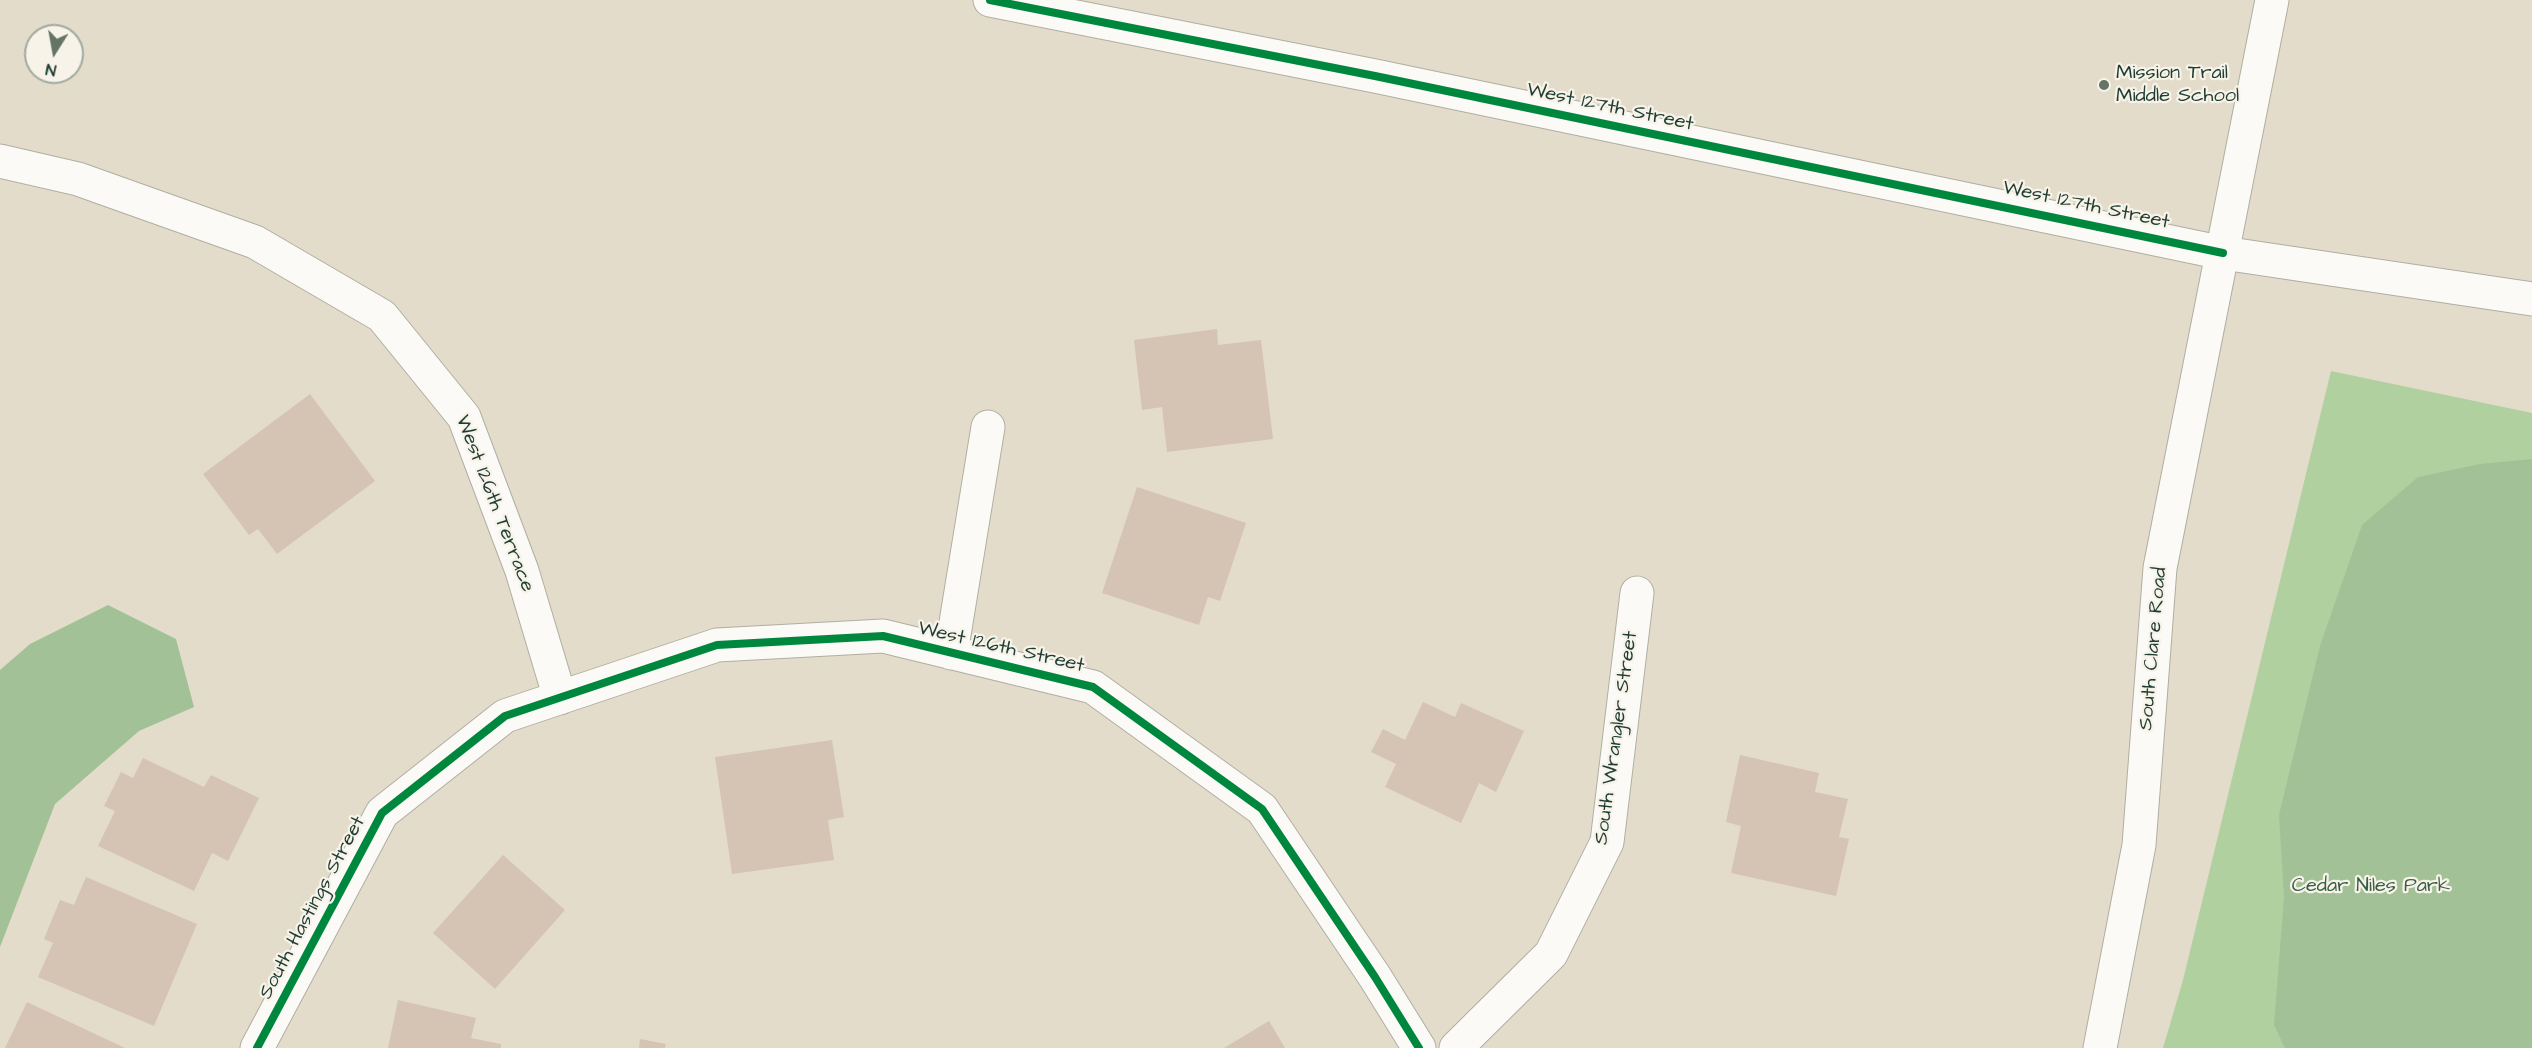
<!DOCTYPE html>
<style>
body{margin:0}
#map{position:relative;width:2532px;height:1048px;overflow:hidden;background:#e4dcca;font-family:"Architects Daughter",sans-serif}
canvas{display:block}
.north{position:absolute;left:24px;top:24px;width:60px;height:60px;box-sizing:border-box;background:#f7f3e8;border:2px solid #a1aaa0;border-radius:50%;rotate:191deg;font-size:16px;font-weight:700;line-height:24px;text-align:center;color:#1f3d34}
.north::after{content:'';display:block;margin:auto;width:21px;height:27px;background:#647568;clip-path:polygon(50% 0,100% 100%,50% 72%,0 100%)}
</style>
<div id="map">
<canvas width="2532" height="1048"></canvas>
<div class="north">N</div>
</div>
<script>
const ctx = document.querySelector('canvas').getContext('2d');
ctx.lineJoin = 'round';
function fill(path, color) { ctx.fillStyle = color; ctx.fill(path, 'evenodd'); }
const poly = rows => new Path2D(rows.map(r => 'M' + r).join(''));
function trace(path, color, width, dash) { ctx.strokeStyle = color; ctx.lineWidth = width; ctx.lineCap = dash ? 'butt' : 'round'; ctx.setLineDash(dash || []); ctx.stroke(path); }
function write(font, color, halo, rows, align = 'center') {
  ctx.font = font + ' "Architects Daughter",sans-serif'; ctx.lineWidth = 4.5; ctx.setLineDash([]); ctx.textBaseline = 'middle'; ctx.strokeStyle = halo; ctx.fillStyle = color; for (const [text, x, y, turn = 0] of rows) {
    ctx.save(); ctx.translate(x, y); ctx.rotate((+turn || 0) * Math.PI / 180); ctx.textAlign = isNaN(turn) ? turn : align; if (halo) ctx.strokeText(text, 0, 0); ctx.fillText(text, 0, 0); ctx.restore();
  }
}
fill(poly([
 [2331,371,2532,413,2532,1048,2163,1048,2183,980]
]), '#b0d0a0');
fill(poly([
 [2532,459,2532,1048,2285,1048,2274,1025,2284,897,2279,815,2320,646,2362,525,2418,477,2480,464],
 [108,605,176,639,194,707,139,731,55,804,0,947,0,670,30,644]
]), '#a2c197');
fill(poly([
 [1217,329,1218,345,1261,340,1273,439,1167,452,1162,407,1142,410,1134,340],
 [310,394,375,481,277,554,258,529,249,535,203,474],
 [1137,487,1246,523,1220,601,1208,597,1199,625,1102,593],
 [1423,702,1455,717,1461,703,1524,731,1496,792,1479,783,1461,823,1385,787,1396,764,1371,752,1383,729,1405,740],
 [832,740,844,817,828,820,834,860,732,874,715,757],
 [1740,755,1819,773,1815,792,1848,799,1839,837,1849,839,1836,896,1731,873,1741,826,1726,822],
 [143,758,204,787,211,775,259,798,228,861,212,853,194,891,98,846,115,811,104,806,121,772,133,778],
 [503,855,565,910,495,989,433,933],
 [86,877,197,924,154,1026,38,977,53,943,44,939,60,900,74,905],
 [398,1000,476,1018,471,1038,501,1044,501,1048,388,1048],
 [27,1002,125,1048,5,1048],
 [1269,1021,1285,1048,1224,1048],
 [640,1039,666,1044,665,1048,639,1048]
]), '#d5c3b4');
const minor = poly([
 [0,161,78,179,255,242,382,316,464,417,522,571,560,698],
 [2223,253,2532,299],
 [951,653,988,427],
 [257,1048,382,813,505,716,717,645,883,636,1093,687,1262,809,1375,977,1419,1048],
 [1456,1048,1551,954,1607,842,1637,593]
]);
const tertiary = poly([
 [990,0,1375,76,2223,253],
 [2100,1048,2139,845,2160,568,2272,0]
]);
trace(minor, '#b0aea2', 35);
trace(tertiary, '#b0aea2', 35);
trace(minor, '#fbfaf7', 33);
trace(tertiary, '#fbfaf7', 33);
trace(poly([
 [990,0,1375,76,2223,253],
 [257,1048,382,813,505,716,717,645,883,636,1093,687,1262,809,1375,977,1419,1048]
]), '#00873e', 8);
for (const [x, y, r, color] of [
 [2104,85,6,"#647568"]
]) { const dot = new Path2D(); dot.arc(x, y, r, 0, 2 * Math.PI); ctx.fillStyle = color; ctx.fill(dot); trace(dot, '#f7f3e8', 2); }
write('20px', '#1f3d34', '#f7f3e8', [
 ["Mission Trail",2116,74],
 ["Middle School",2116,97]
], 'left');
write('20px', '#1f3d34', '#f7f3e8', [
 ["West 127th Street",1610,108,12],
 ["West 127th Street",2086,206,12],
 ["West 126th Terrace",494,504,69],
 ["West 126th Street",1001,648,13],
 ["South Clare Road",2154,649,-85],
 ["South Wrangler Street",1617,738,-82],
 ["South Hastings Street",313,908,-62]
]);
write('20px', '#395f46', '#f7f3e8', [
 ["Cedar Niles Park",2371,887]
]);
</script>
